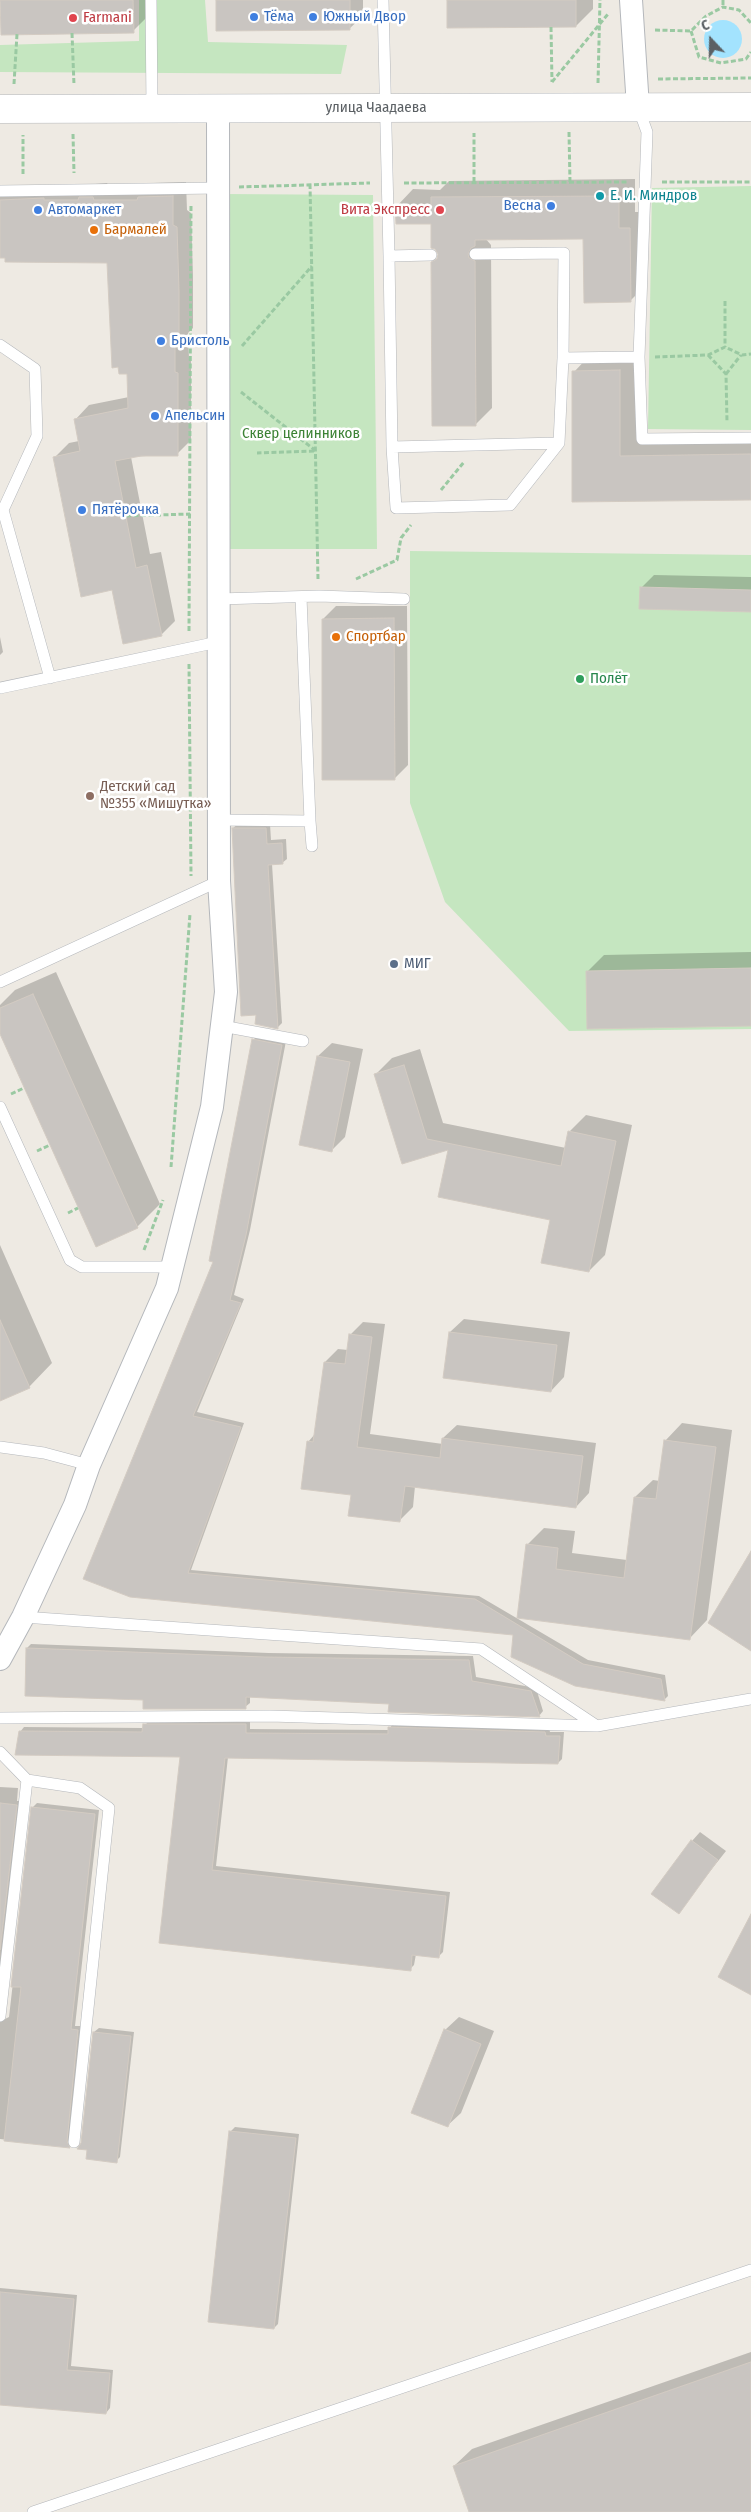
<!DOCTYPE html>
<meta charset="utf-8">
<style>
body{margin:0}
#map{position:relative;width:751px;height:2512px;overflow:hidden;background:#eeeae3;font-family:"Fira Sans Condensed",sans-serif}
canvas{display:block}
.north{position:absolute;left:686px;top:15px;width:50px;height:50px;-webkit-text-stroke:4px #fff;paint-order:stroke;rotate:339deg;font-size:14px;font-weight:700;line-height:20px;text-align:center;color:#5b6064}
.north::after{content:'';display:block;margin:auto;width:18px;height:22px;background:#5b6064;clip-path:polygon(50% 0,100% 100%,50% 72%,0 100%)}
</style>
<div id="map">
<canvas width="751" height="2512"></canvas>
<div class="north">С</div>
</div>
<script>
const ctx = document.querySelector('canvas').getContext('2d');
ctx.lineJoin = 'round';
function fill(path, color) { ctx.fillStyle = color; ctx.fill(path, 'evenodd'); }
const poly = rows => new Path2D(rows.map(r => 'M' + r).join(''));
function trace(path, color, width, dash) { ctx.strokeStyle = color; ctx.lineWidth = width; ctx.lineCap = dash ? 'butt' : 'round'; ctx.setLineDash(dash || []); ctx.stroke(path); }
function write(font, color, halo, rows, align = 'center') {
  ctx.font = font + ' "Fira Sans Condensed",sans-serif'; ctx.lineWidth = 5; ctx.setLineDash([]); ctx.textBaseline = 'middle'; ctx.strokeStyle = halo; ctx.fillStyle = color; for (const [text, x, y, turn = 0] of rows) {
    ctx.save(); ctx.translate(x, y); ctx.rotate((+turn || 0) * Math.PI / 180); ctx.textAlign = isNaN(turn) ? turn : align; if (halo) ctx.strokeText(text, 0, 0); ctx.fillText(text, 0, 0); ctx.restore();
  }
}
fill(poly([
 [139,0,205,0,208,42,347,45,341,74,0,72,0,45,139,41],
 [751,186,751,430,648,429,652,188],
 [224,194,373,195,377,549,228,549],
 [410,551,751,555,751,1029,569,1031,445,902,410,803]
]), '#c5e6c0');
fill(poly([
 '704 39a19 19 0 1 1 38 0a19 19 0 1 1-38 0Z'
]), '#a3e3fe');
fill(poly([
 [2,0,146,0,146,18,133,31],
 [217,0,363,0,363,16,349,29],
 [448,0,593,0,593,9,576,26],
 [635,179,635,212,647,212,647,284,630,301,585,238,485,238,491,245,492,408,476,424,433,263,439,256,432,223,397,206,413,189,440,190,449,181],
 [186,182,187,210,191,213,193,276,193,328,188,333,189,358,191,359,191,440,177,454,131,457,150,554,161,552,175,621,161,635,113,589,55,457,69,443,79,441,75,420,89,405,129,397,128,372,109,261,0,257,0,185,92,186,95,184,107,183,109,186,150,186,153,183],
 [637,353,636,439,751,438,751,499,573,501,574,372,591,354],
 [654,575,751,577,751,611,641,588],
 [336,606,407,606,408,765,394,779,323,619],
 [0,637,3,652,0,655],
 [238,824,270,824,271,840,286,839,287,859,282,863,272,864,282,1023,278,1027,258,1014,233,828],
 [751,952,751,1025,587,972,604,955],
 [56,972,160,1204,137,1227,0,1031,0,1005,15,990],
 [257,1036,286,1041,250,1230,234,1295,244,1299,197,1412,244,1423,191,1570,479,1596,588,1660,665,1675,668,1696,664,1700,514,1634,130,1596,215,1261,253,1040],
 [332,1043,363,1049,345,1137,332,1150,300,1144,318,1056],
 [420,1049,443,1123,566,1148,569,1132,586,1115,632,1125,605,1255,589,1271,552,1219,450,1148,403,1163,375,1075,392,1058],
 [0,1245,52,1363,29,1387,0,1400],
 [464,1319,570,1332,564,1377,551,1391,450,1332],
 [363,1322,385,1324,370,1434,443,1444,443,1438,457,1425,596,1443,589,1493,576,1507,415,1486,413,1507,399,1521,352,1494,308,1442,315,1434,325,1362,338,1349,348,1350,350,1335],
 [682,1423,732,1430,707,1620,690,1638,518,1617,527,1545,544,1528,575,1531,572,1553,627,1560,635,1497,653,1480,660,1481,665,1441],
 [31,1644,269,1653,473,1656,476,1677,536,1688,543,1711,539,1716,390,1703,250,1696,250,1703,245,1707,144,1699,27,1648],
 [250,1720,250,1729,389,1730,393,1723,549,1728,550,1732,564,1732,562,1759,558,1763,228,1757,216,1866,450,1892,443,1952,439,1956,416,1954,414,1965,410,1969,161,1942,181,1756,20,1732,24,1727,144,1728,148,1721],
 [0,1787,18,1788,17,1801,20,1801,0,1977],
 [37,1803,99,1810,75,2026,82,2026,73,2143,69,2147,0,2139,0,2017,3,2020,9,2017,33,1807],
 [700,1832,726,1851,678,1912,692,1841],
 [459,2017,494,2031,461,2113,447,2126,445,2030],
 [99,2028,134,2032,120,2157,116,2161,89,2149,83,2143,94,2032],
 [235,2127,299,2134,278,2324,274,2328,230,2132],
 [0,2288,77,2295,71,2366,113,2370,110,2408,106,2413,0,2404],
 [751,2352,751,2512,470,2512,454,2466,472,2449]
]), '#0003');
const building = poly([
 [0,0,133,0,134,33,1,35,0,0],
 [216,0,350,0,350,30,216,31,216,0],
 [447,0,576,0,576,27,447,28,447,0],
 [173,196,173,225,177,227,179,291,179,344,175,346,175,372,178,373,178,456,141,456,115,461,136,568,147,565,162,636,123,644,112,590,81,597,53,457,80,451,74,419,128,408,127,374,119,374,118,367,112,368,107,263,5,262,5,258,0,258,0,200,44,198,44,200,78,200,79,197,93,197,94,200,137,200,138,197,173,196],
 [619,196,619,228,630,228,631,302,584,303,583,239,475,240,475,246,471,248,468,254,469,258,475,261,476,426,432,426,431,262,437,259,438,254,435,249,431,248,431,224,396,224,395,206,431,206,431,197,619,196],
 [620,370,620,456,751,454,751,500,572,502,572,371,620,370],
 [640,587,751,590,751,612,639,609,640,587],
 [394,618,395,780,322,780,322,619,394,618],
 [232,828,266,828,267,844,282,843,283,864,268,865,278,1029,255,1024,256,1015,241,1016,232,828],
 [751,968,751,1026,587,1029,586,971,751,968],
 [33,994,138,1228,96,1247,0,1034,0,1008,33,994],
 [252,1039,282,1045,246,1235,230,1300,241,1303,193,1416,241,1427,188,1573,475,1599,583,1664,661,1679,665,1701,575,1686,511,1657,513,1635,130,1597,83,1579,213,1262,209,1261,252,1039],
 [317,1056,350,1062,332,1152,299,1145,317,1056],
 [404,1065,427,1139,561,1166,568,1131,616,1141,589,1272,541,1263,550,1220,438,1197,448,1150,402,1164,374,1074,404,1065],
 [0,1320,30,1388,0,1401,0,1320],
 [449,1332,557,1345,551,1392,443,1378,449,1332],
 [349,1334,372,1337,357,1447,440,1458,442,1438,583,1456,576,1508,405,1486,400,1522,348,1516,351,1495,301,1489,307,1441,313,1442,324,1362,345,1364,349,1334],
 [664,1440,716,1447,690,1640,517,1618,526,1544,558,1548,556,1569,624,1578,634,1497,656,1499,664,1440],
 [751,1551,751,1651,708,1623,751,1551],
 [26,1648,264,1657,469,1660,472,1681,531,1691,540,1717,388,1712,389,1704,246,1697,246,1709,143,1709,143,1700,25,1696,26,1648],
 [143,1724,246,1724,246,1733,388,1734,388,1727,545,1732,546,1736,560,1736,558,1764,225,1758,212,1870,446,1896,439,1958,412,1955,411,1971,159,1943,180,1757,15,1755,19,1731,142,1732,143,1724],
 [0,1803,17,1805,0,1950,0,1803],
 [31,1807,95,1814,71,2029,78,2030,67,2141,70,2148,4,2141,21,1987,11,1987,31,1807],
 [691,1840,718,1860,679,1914,651,1894,691,1840],
 [751,1914,751,1995,718,1977,751,1914],
 [444,2029,481,2044,448,2127,411,2113,444,2029],
 [93,2032,131,2036,117,2163,86,2159,87,2150,77,2149,81,2143,93,2032],
 [229,2131,296,2138,274,2329,208,2322,229,2131],
 [0,2292,74,2299,67,2370,110,2373,106,2414,0,2405,0,2292],
 [751,2362,751,2512,469,2512,453,2466,751,2362]
]);
fill(building, '#c9c5c1');
trace(building, '#d3cbc2', 1);
const service = poly([
 [151,0,152,108],
 [383,0,389,256,431,255],
 [638,107,647,132,639,357,642,439,751,438],
 [0,191,218,188],
 [475,254,564,253,563,358,639,357],
 [389,256,392,447,396,508,510,505,559,443,563,358],
 [0,345,35,369,37,436,3,510,50,678],
 [392,447,559,443],
 [301,597,310,821],
 [219,599,319,596,404,599],
 [0,688,218,642],
 [218,820,310,821,312,846],
 [0,982,219,881],
 [222,1026,303,1041],
 [0,1107,70,1260,82,1267,172,1267],
 [0,1447,44,1453,89,1465],
 [23,1617,481,1649,597,1726,751,1699],
 [0,1718,270,1716,596,1726],
 [0,1752,27,1780,0,2016],
 [27,1780,80,1788,109,1808,74,2142],
 [33,2512,751,2270]
]);
const minor = poly([
 [631,0,638,107],
 [0,1659,23,1617,75,1505,89,1465,167,1288,212,1107,226,992,219,881,218,108]
]);
const tertiary = poly([
 [0,109,751,107]
]);
trace(service, '#b4b7bb', 12);
trace(minor, '#b4b7bb', 24);
trace(tertiary, '#b4b7bb', 29);
trace(poly([
 [723,0,723,7],
 [551,27,552,82],
 [655,30,691,31,706,16,723,7,739,10,751,23],
 [691,31,699,57,721,63,746,59,751,52],
 [72,33,74,85],
 [658,79,751,78],
 [552,82,608,14],
 [598,83,600,0],
 [14,84,17,34],
 [569,132,570,182],
 [73,134,74,173],
 [23,174,23,135],
 [474,182,474,133],
 [662,182,751,182],
 [404,183,628,182],
 [310,184,318,579],
 [239,187,370,183],
 [725,301,725,347],
 [242,346,312,266],
 [708,355,726,374,727,422],
 [655,357,708,355,725,347,742,355,751,354],
 [726,374,741,355],
 [241,392,316,451,257,453],
 [441,490,464,462],
 [126,516,190,514],
 [356,579,397,560,401,538,411,525],
 [189,631,191,204],
 [189,664,191,876],
 [11,1094,24,1088],
 [37,1151,50,1145],
 [171,1167,190,914],
 [68,1213,78,1208],
 [144,1250,163,1200]
]), '#9ac9a2', 3, [5, 2.5]);
trace(service, '#fff', 11);
trace(minor, '#fff', 22);
trace(tertiary, '#fff', 28);
for (const [x, y, r, color] of [
 [254,17,5,"#3f7fe0"],
 [313,17,5,"#3f7fe0"],
 [73,18,5,"#e0444e"],
 [600,196,5,"#0f9aa8"],
 [551,206,5,"#3f7fe0"],
 [38,210,5,"#3f7fe0"],
 [440,210,5,"#e0444e"],
 [94,230,5,"#e8710a"],
 [161,341,5,"#3f7fe0"],
 [155,416,5,"#3f7fe0"],
 [82,510,5,"#3f7fe0"],
 [336,637,5,"#e8710a"],
 [580,679,5,"#2e9e5b"],
 [90,796,5,"#8d6e63"],
 [394,964,5,"#5c6f8a"]
]) { const dot = new Path2D(); dot.arc(x, y, r, 0, 2 * Math.PI); ctx.fillStyle = color; ctx.fill(dot); trace(dot, '#fff', 2); }
write('15px', '#366cbe', '#fff', [
 ["Тёма",264,17],
 ["Южный Двор",323,17],
 ["Весна",541,206,"right"],
 ["Автомаркет",48,210],
 ["Бристоль",171,341],
 ["Апельсин",165,416],
 ["Пятёрочка",92,510]
], 'left');
write('15px', '#be3a42', '#fff', [
 ["Farmani",83,18],
 ["Вита Экспресс",430,210,"right"]
], 'left');
write('15px', '#5b6064', '#fff', [
 ["улица Чаадаева",376,108]
]);
write('15px', '#0d838f', '#fff', [
 ["Е. И. Миндров",610,196]
], 'left');
write('15px', '#c56008', '#fff', [
 ["Бармалей",104,230],
 ["Спортбар",346,637]
], 'left');
write('15px', '#3c8235', '#fff', [
 ["Сквер целинников",301,434]
]);
write('15px', '#27864d', '#fff', [
 ["Полёт",590,679]
], 'left');
write('15px', '#785e54', '#fff', [
 ["Детский сад",100,787],
 ["№355 «Мишутка»",100,804]
], 'left');
write('15px', '#4e5e75', '#fff', [
 ["МИГ",404,964]
], 'left');
</script>
